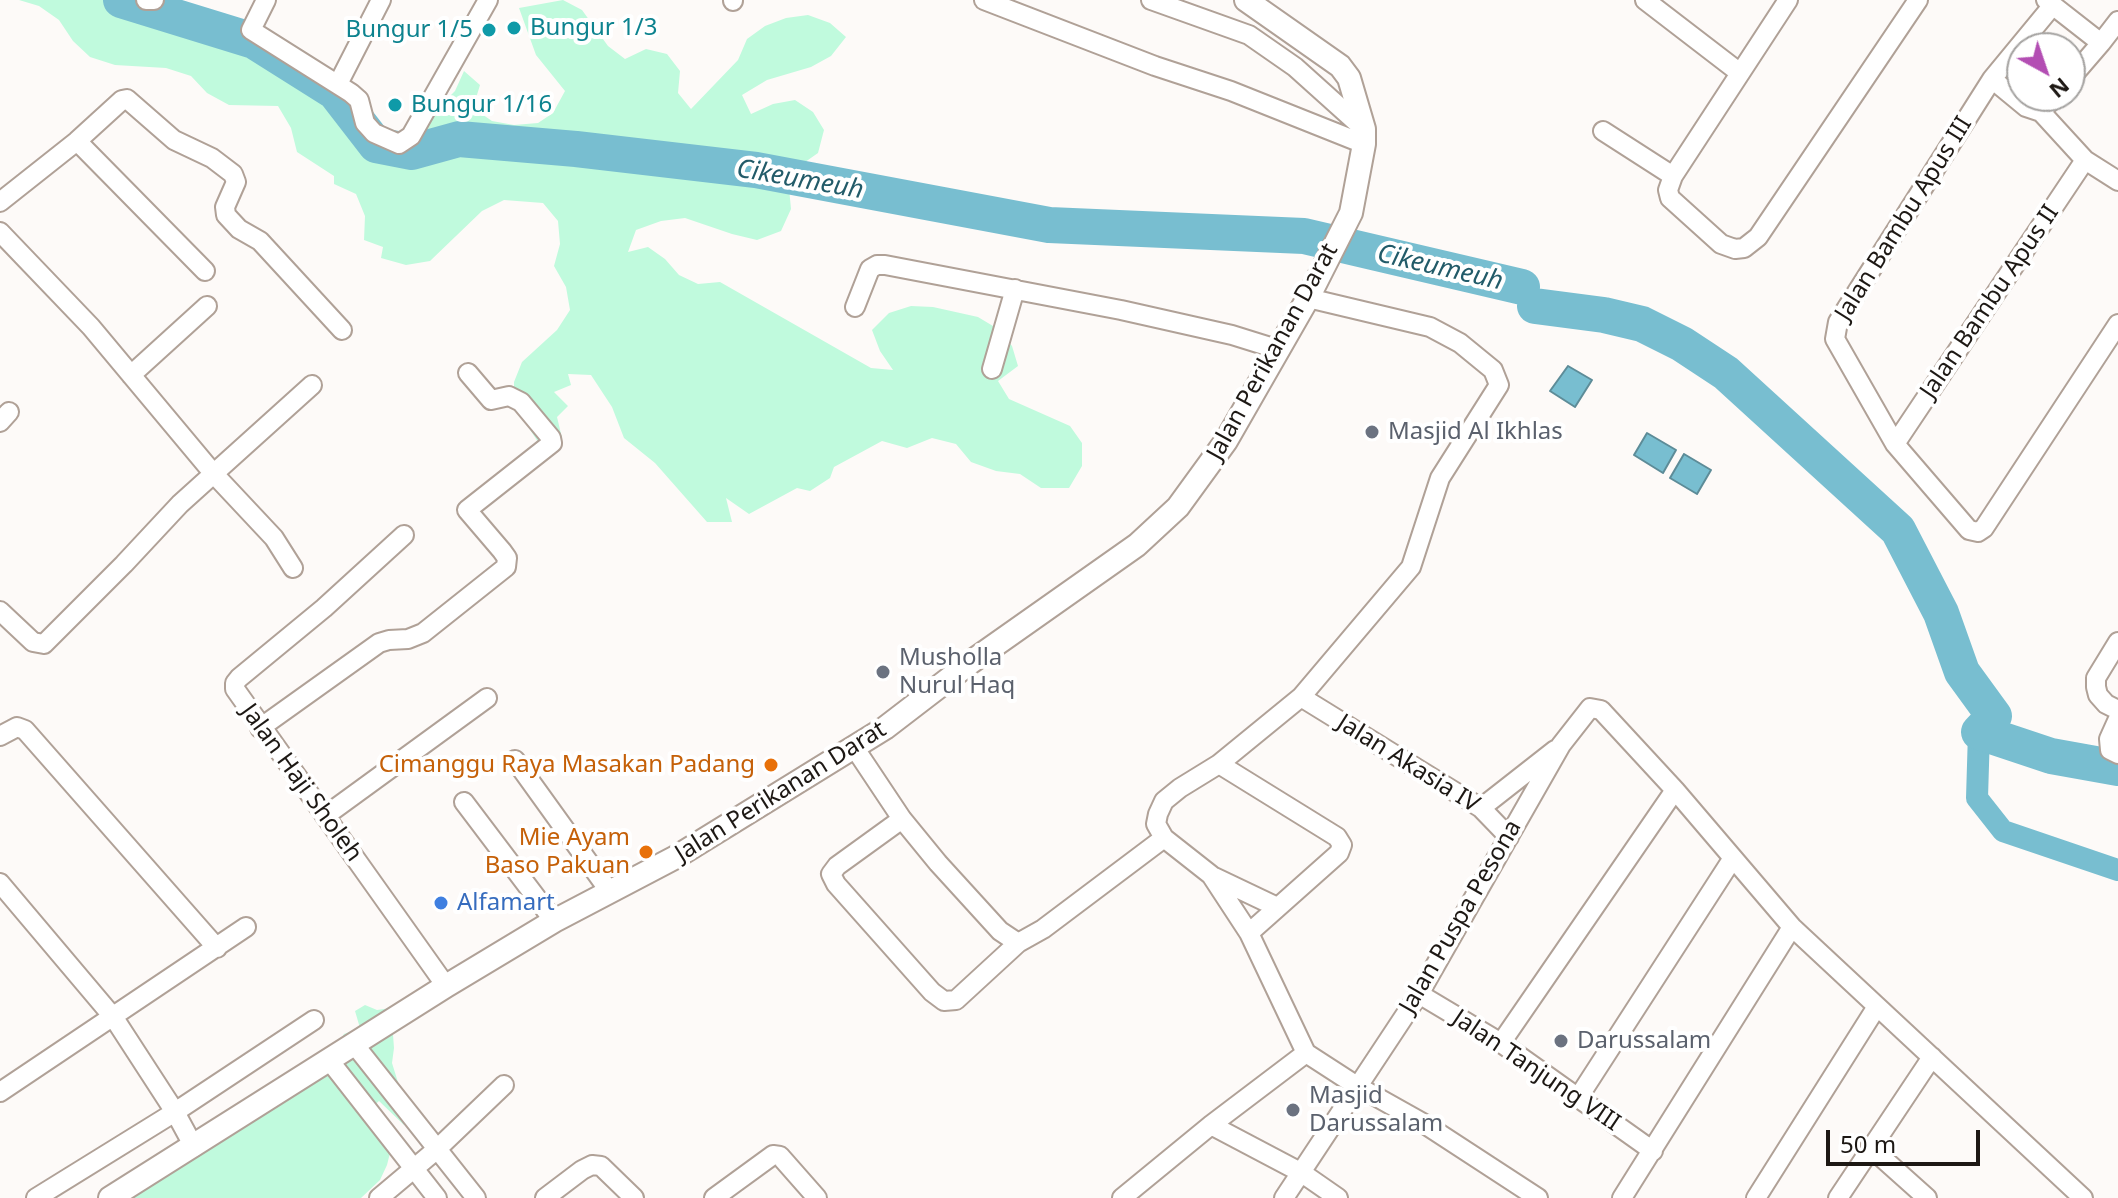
<!DOCTYPE html>
<style>
body{margin:0}
#map{position:relative;width:2118px;height:1198px;overflow:hidden;background:#fdfaf8;font-family:"Noto Sans",sans-serif}
canvas{display:block}
.north{position:absolute;left:2006px;top:32px;width:80px;height:80px;box-sizing:border-box;background:#fff;border:2px solid #a5a3a1;border-radius:50%;rotate:140deg;font-size:22px;font-weight:700;line-height:32px;text-align:center;color:#1d1814}
.north::after{content:'';display:block;margin:auto;width:28px;height:36px;background:#b34eb3;clip-path:polygon(50% 0,100% 100%,50% 72%,0 100%)}
.scale{position:absolute;left:1826px;top:1130px;width:154px;height:36px;box-sizing:border-box;border:4px solid #1d1814;border-top:0;padding-left:10px;font-size:24px;line-height:28px;white-space:nowrap;color:#1d1814;-webkit-text-stroke:6px #fff;paint-order:stroke}
</style>
<div id="map">
<canvas width="2118" height="1198"></canvas>
<div class="north">N</div>
<div class="scale">50 m</div>
</div>
<script>
const ctx = document.querySelector('canvas').getContext('2d');
ctx.lineJoin = 'round';
function fill(path, color) { ctx.fillStyle = color; ctx.fill(path, 'evenodd'); }
const poly = rows => new Path2D(rows.map(r => 'M' + r).join(''));
function trace(path, color, width, dash) { ctx.strokeStyle = color; ctx.lineWidth = width; ctx.lineCap = dash ? 'butt' : 'round'; ctx.setLineDash(dash || []); ctx.stroke(path); }
function write(font, color, halo, rows, align = 'center') {
  ctx.font = font + ' "Noto Sans",sans-serif'; ctx.lineWidth = 8; ctx.setLineDash([]); ctx.textBaseline = 'middle'; ctx.strokeStyle = halo; ctx.fillStyle = color; for (const [text, x, y, turn = 0] of rows) {
    ctx.save(); ctx.translate(x, y); ctx.rotate((+turn || 0) * Math.PI / 180); ctx.textAlign = isNaN(turn) ? turn : align; if (halo) ctx.strokeText(text, 0, 0); ctx.fillText(text, 0, 0); ctx.restore();
  }
}
fill(poly([
 [19,0,154,0,171,17,193,18,218,15,237,25,251,44,254,41,336,87,389,145,433,113,455,91,464,71,480,85,473,108,492,121,514,125,538,123,553,113,565,91,536,55,519,8,563,0,582,10,608,46,625,59,646,49,667,54,680,71,678,93,691,109,738,60,747,39,765,26,786,18,808,15,830,23,846,37,831,56,811,67,767,80,742,95,751,114,773,104,795,100,813,112,824,130,818,153,798,167,789,188,791,209,781,231,757,240,732,234,685,218,661,221,636,230,628,252,648,247,665,259,679,275,698,284,720,282,871,368,893,370,880,351,872,330,889,313,911,306,933,307,978,317,998,329,1012,346,1018,366,998,381,1009,399,1070,426,1082,443,1082,466,1069,488,1041,488,1020,474,996,471,971,462,956,444,932,438,907,448,882,441,834,467,830,478,810,491,797,488,749,514,726,498,732,522,707,522,655,463,624,438,612,407,591,375,568,374,571,385,554,392,568,406,557,417,562,438,540,445,514,405,514,382,522,362,557,330,570,310,566,287,554,266,560,244,558,221,543,203,504,200,482,211,430,261,406,265,381,258,383,247,364,240,365,216,356,194,334,184,334,176,297,152,291,128,278,106,229,105,207,93,191,76,166,68,115,65,90,57,73,41,59,20,39,6],
 [365,1005,377,1010,391,1008,394,1048,392,1063,401,1092,404,1125,379,1101,368,1111,391,1149,387,1165,380,1180,361,1198,123,1198,330,1056,344,1034,360,1028,355,1011]
]), '#c0fadd');
const water = poly([
 [1568,366,1592,380,1575,407,1550,391,1568,366],
 [1647,433,1676,450,1663,473,1634,455,1647,433],
 [1684,454,1711,470,1697,494,1670,478,1684,454]
]);
fill(water, '#78bed0');
trace(water, '#5d8c98', 2);
trace(poly([
 [1979,732,1977,798,2003,831,2118,870]
]), '#78bed0', 22);
trace(poly([
 [121,0,254,41,335,92,376,145,412,152,459,139,576,149,756,170,1049,225,1304,236,1522,287],
 [1535,306,1604,315,1642,324,1682,344,1726,373,1898,530,1941,613,1962,672,1994,716,1979,732,2051,756,2118,768]
]), '#78bed0', 36);
const minor = poly([
 [146,0,154,0],
 [266,0,251,30,351,93,359,100,365,123,374,133,399,144,411,136,488,0],
 [984,0,1155,66,1231,91,1364,144],
 [1151,0,1249,35,1295,67,1364,129],
 [1645,0,1740,73],
 [1788,0,1673,176,1668,190,1670,198,1721,244,1735,249,1744,248,1758,237,1918,0],
 [2046,0,2101,43,2070,79],
 [733,1,733,0],
 [2053,5,1992,79,1838,322,1835,339,1895,444,1969,530,1978,532,1984,528,2118,324],
 [2101,43,2118,21],
 [1992,79,2026,107,2041,112],
 [338,84,381,0],
 [2055,96,2041,112,2085,160,2118,181],
 [1603,131,1673,176],
 [77,141,205,271],
 [0,202,77,141,122,100,127,99,174,140,212,158,233,174,236,182,225,207,226,215,239,229,260,241,342,330],
 [0,232,91,327,213,473,274,538,293,568],
 [855,307,870,269,877,265,885,265,1121,310,1232,335,1280,350],
 [992,369,1015,289],
 [131,375,207,306],
 [0,422,9,412],
 [1895,444,2085,160],
 [404,535,324,608,239,678,235,683,235,689,446,986],
 [0,611,33,642,44,644,124,564,180,504,312,385],
 [2118,642,2096,678,2096,687,2098,695,2106,704,2118,710],
 [1301,697,1481,808,1509,837],
 [2118,719,2109,739,2110,750,2118,754],
 [260,728,379,643,389,640,408,639,423,633,506,567,507,558,502,551,467,510,552,443,551,438,521,402,509,396,491,400,468,373],
 [0,736,17,727,25,730,217,948],
 [854,747,902,819,938,863,1000,931,1018,943,1043,929,1164,838],
 [515,760,610,892],
 [1219,764,1337,837,1342,845,1339,853,1249,933],
 [464,802,554,921],
 [1481,808,1555,750],
 [325,816,487,698],
 [902,819,837,866,831,874,836,884,932,992,944,1001,956,1000,1018,943],
 [1214,877,1277,907],
 [0,883,114,1018,175,1112,194,1147],
 [1419,994,1501,1043,1653,1151],
 [1501,1043,1675,790],
 [354,1044,476,1198],
 [1306,1053,1249,933,1211,875,1164,838,1156,824,1158,814,1164,801,1180,788,1219,764,1301,697,1411,567,1440,478,1499,385,1493,370,1460,343,1430,327,1308,298],
 [1306,1053,1357,1086,1423,1123,1538,1198],
 [329,1060,437,1198],
 [0,1092,246,927],
 [1578,1098,1733,858],
 [1211,1125,1302,1173,1338,1198],
 [1870,1147,1927,1198],
 [36,1198,175,1112,314,1020],
 [379,1198,436,1150,504,1085],
 [545,1198,582,1170,592,1165,601,1166,634,1198],
 [714,1198,773,1155,780,1156,817,1198],
 [1122,1198,1211,1125,1306,1053],
 [1284,1198,1419,994,1561,745,1590,708,1601,710,1675,790,1792,927,2083,1198],
 [1622,1198,1792,927],
 [1756,1198,1876,1008],
 [1838,1198,1932,1057]
]);
const tertiary = poly([
 [110,1198,446,986,554,921,676,857,885,728,971,662,1137,545,1178,507,1226,441,1308,298,1351,213,1364,144,1364,129,1349,78,1340,66,1246,0]
]);
trace(minor, '#b0a197', 22);
trace(tertiary, '#b0a197', 26);
trace(minor, '#fff', 18);
trace(tertiary, '#fff', 22);
for (const [x, y, r, color] of [
 [514,28,8,"#0f9aa8"],
 [489,30,8,"#0f9aa8"],
 [395,105,8,"#0f9aa8"],
 [1372,432,8,"#6b7280"],
 [883,672,8,"#6b7280"],
 [771,765,8,"#e8710a"],
 [646,852,8,"#e8710a"],
 [441,903,8,"#3f7fe0"],
 [1561,1041,8,"#6b7280"],
 [1293,1110,8,"#6b7280"]
]) { const dot = new Path2D(); dot.arc(x, y, r, 0, 2 * Math.PI); ctx.fillStyle = color; ctx.fill(dot); trace(dot, '#fff', 3); }
write('24px', '#0d838f', '#fff', [
 ["Bungur 1/3",530,28],
 ["Bungur 1/5",473,30,"right"],
 ["Bungur 1/16",411,105]
], 'left');
write('24px', '#1d1814', '#fff', [
 ["Jalan Bambu Apus III",1904,219,-58],
 ["Jalan Bambu Apus II",1990,302,-56],
 ["Jalan Perikanan Darat",1273,352,-61],
 ["Jalan Akasia IV",1408,764,32],
 ["Jalan Haji Sholeh",301,783,54],
 ["Jalan Perikanan Darat",781,792,-32],
 ["Jalan Puspa Pesona",1461,917,-60],
 ["Jalan Tanjung VIII",1536,1071,34]
]);
write('24px', '#5b616d', '#fff', [
 ["Masjid Al Ikhlas",1388,432],
 ["Musholla",899,658],
 ["Nurul Haq",899,686],
 ["Darussalam",1577,1041],
 ["Masjid",1309,1096],
 ["Darussalam",1309,1124]
], 'left');
write('24px', '#c56008', '#fff', [
 ["Cimanggu Raya Masakan Padang",755,765],
 ["Mie Ayam",630,838],
 ["Baso Pakuan",630,866]
], 'right');
write('24px', '#366cbe', '#fff', [
 ["Alfamart",457,903]
], 'left');
write('italic 26px', '#225b69', '#fff', [
 ["Cikeumeuh",800,180,10],
 ["Cikeumeuh",1440,268,13]
]);
</script>
